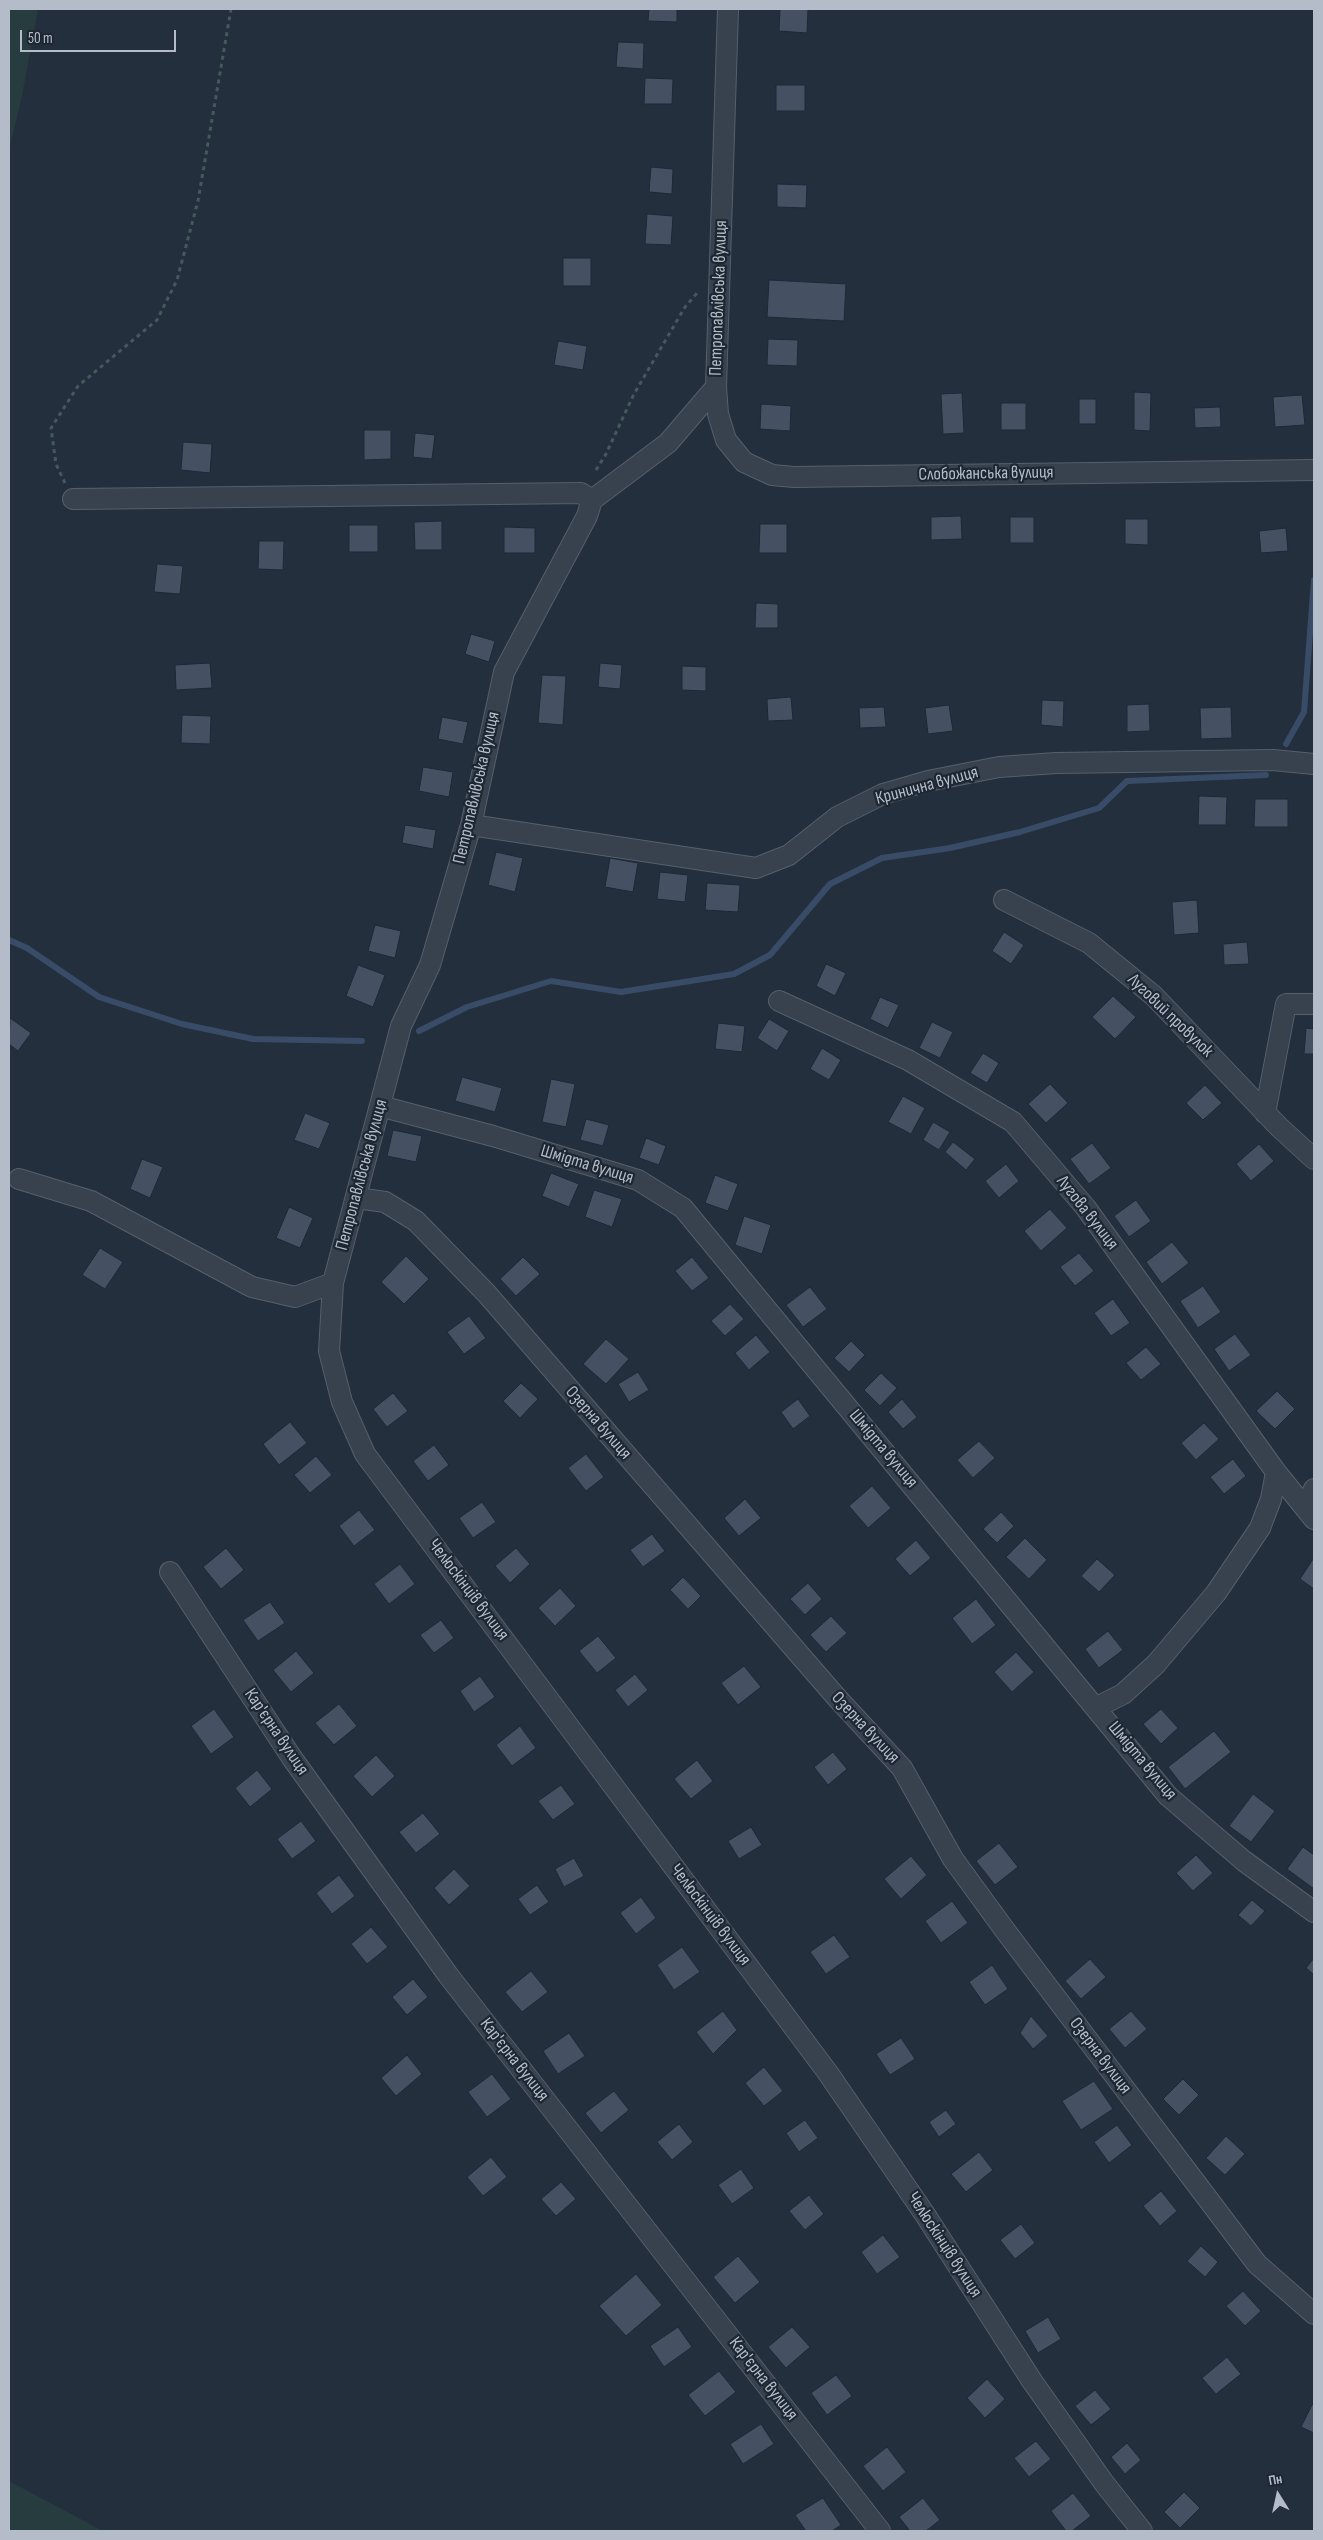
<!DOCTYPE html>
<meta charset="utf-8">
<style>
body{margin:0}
#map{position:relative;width:1323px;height:2540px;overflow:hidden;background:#242f3e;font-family:"Sofia Sans Condensed",sans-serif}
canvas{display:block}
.frame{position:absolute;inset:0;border:10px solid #b4bcc9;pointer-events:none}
.north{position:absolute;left:1253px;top:2470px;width:50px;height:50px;-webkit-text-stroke:4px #1d2633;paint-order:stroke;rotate:350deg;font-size:14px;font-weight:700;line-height:20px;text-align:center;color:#b4bcc9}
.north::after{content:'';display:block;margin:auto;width:18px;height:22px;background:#b4bcc9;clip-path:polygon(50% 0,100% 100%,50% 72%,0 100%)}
.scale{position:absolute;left:20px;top:30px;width:156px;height:22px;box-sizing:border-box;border:2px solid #b4bcc9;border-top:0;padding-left:6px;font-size:15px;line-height:18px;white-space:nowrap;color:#b4bcc9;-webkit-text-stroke:4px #1d2633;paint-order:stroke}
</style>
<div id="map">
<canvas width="1323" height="2540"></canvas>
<div class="frame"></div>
<div class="north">Пн</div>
<div class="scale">50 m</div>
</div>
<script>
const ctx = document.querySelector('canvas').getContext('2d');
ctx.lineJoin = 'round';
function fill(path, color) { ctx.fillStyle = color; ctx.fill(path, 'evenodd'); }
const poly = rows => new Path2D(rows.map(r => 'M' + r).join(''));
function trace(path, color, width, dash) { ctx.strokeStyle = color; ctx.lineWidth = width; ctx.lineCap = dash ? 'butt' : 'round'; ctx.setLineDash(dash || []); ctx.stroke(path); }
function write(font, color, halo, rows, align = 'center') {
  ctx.font = font + ' "Sofia Sans Condensed",sans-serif'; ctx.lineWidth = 4.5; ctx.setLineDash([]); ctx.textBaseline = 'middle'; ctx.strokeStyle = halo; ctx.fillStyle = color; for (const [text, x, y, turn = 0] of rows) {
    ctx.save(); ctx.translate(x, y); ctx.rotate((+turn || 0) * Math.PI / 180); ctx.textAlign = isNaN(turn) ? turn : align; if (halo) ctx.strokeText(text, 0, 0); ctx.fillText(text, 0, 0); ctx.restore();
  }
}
fill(poly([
 [9,9,38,9,22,96,9,150],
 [9,2481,103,2531,9,2531]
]), '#263c3f');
trace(poly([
 [1286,744,1304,712,1314,580],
 [9,940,27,948,99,997,182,1024,253,1039,362,1041],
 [419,1031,467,1007,551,981,621,992,734,974,770,955,830,884,882,858,950,848,1020,832,1099,808,1127,781,1266,775]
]), '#394c67', 6);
const building = poly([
 [649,9,677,9,677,22,648,21,649,9],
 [780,9,808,9,807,33,779,31,780,9],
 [618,42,644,43,643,69,616,67,618,42],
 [645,78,673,79,672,104,644,104,645,78],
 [776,85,805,85,805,111,776,111,776,85],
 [651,167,673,169,672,194,649,192,651,167],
 [777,184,807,185,806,208,777,207,777,184],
 [647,214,673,216,671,245,645,244,647,214],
 [563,258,591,258,591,286,563,286,563,258],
 [769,280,846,284,844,321,767,317,769,280],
 [768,339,798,340,797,366,767,365,768,339],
 [558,341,587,346,583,370,554,365,558,341],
 [1134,392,1151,393,1150,431,1134,430,1134,392],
 [962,393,964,433,943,434,941,394,962,393],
 [1302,395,1305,425,1275,427,1273,397,1302,395],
 [1079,399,1096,399,1096,424,1079,424,1079,399],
 [1001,403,1026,403,1026,430,1001,430,1001,403],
 [761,404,791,406,790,431,760,429,761,404],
 [1220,407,1221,427,1195,428,1194,408,1220,407],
 [364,430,391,430,391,459,364,460,364,430],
 [415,433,435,435,432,459,413,457,415,433],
 [183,442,212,444,210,473,181,470,183,442],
 [961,516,962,539,931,540,931,517,961,516],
 [1010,517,1034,517,1034,543,1010,543,1010,517],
 [1125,519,1148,519,1148,545,1125,544,1125,519],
 [442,521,442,550,415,550,414,522,442,521],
 [760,524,787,524,787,553,759,553,760,524],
 [349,525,378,525,378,552,349,552,349,525],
 [504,527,535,528,535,553,504,553,504,527],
 [1286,528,1288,551,1261,553,1259,531,1286,528],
 [259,541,284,541,283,570,258,569,259,541],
 [157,564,183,566,180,594,154,592,157,564],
 [756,603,778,604,778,628,755,628,756,603],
 [471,634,495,641,489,662,465,654,471,634],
 [210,663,212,688,176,690,175,665,210,663],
 [600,663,622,665,620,689,598,687,600,663],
 [682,666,706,667,706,691,682,690,682,666],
 [542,675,566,676,563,725,538,723,542,675],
 [791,697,793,720,768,721,767,699,791,697],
 [1042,700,1064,701,1063,727,1041,725,1042,700],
 [1149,704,1150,731,1127,732,1127,705,1149,704],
 [949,705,953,731,928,734,925,708,949,705],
 [884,707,886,727,860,728,859,708,884,707],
 [1231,707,1232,738,1201,739,1200,708,1231,707],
 [182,715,211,716,210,744,181,743,182,715],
 [442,717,468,722,463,744,438,739,442,717],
 [423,767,453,772,449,797,419,791,423,767],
 [1199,796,1227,797,1226,825,1198,825,1199,796],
 [1255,799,1288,799,1288,827,1254,827,1255,799],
 [405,825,436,830,433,849,402,843,405,825],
 [496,852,523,858,515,892,488,885,496,852],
 [610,858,638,863,633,892,605,887,610,858],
 [660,872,688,875,685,902,657,899,660,872],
 [707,883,740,885,738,912,705,910,707,883],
 [1197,900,1199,933,1174,935,1172,902,1197,900],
 [375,925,401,931,395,958,368,951,375,925],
 [1004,932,1024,945,1011,964,992,951,1004,932],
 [1247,942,1249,964,1224,965,1223,944,1247,942],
 [826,964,846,973,835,996,816,986,826,964],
 [358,965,385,975,373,1007,346,996,358,965],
 [1113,996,1136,1017,1115,1039,1092,1017,1113,996],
 [880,997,899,1005,888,1028,870,1019,880,997],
 [10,1018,31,1033,18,1051,9,1044,10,1018],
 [769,1019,789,1031,777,1051,757,1038,769,1019],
 [932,1022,953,1032,940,1058,919,1048,932,1022],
 [718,1023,745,1026,742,1052,715,1049,718,1023],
 [1306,1028,1314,1029,1314,1054,1304,1054,1306,1028],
 [822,1048,841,1060,829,1080,810,1069,822,1048],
 [983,1053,999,1063,987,1083,970,1073,983,1053],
 [462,1077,502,1088,495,1112,455,1101,462,1077],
 [551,1079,575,1084,566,1127,542,1122,551,1079],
 [1050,1084,1068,1103,1046,1123,1028,1104,1050,1084],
 [1205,1085,1222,1103,1203,1120,1186,1103,1205,1085],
 [903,1096,925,1108,911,1134,888,1122,903,1096],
 [305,1113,330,1123,319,1149,294,1140,305,1113],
 [586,1119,609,1125,603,1146,580,1140,586,1119],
 [933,1122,950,1132,939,1150,923,1140,933,1122],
 [393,1130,422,1136,416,1162,387,1156,393,1130],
 [646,1138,666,1146,659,1165,639,1158,646,1138],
 [953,1142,975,1159,966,1170,945,1152,953,1142],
 [1092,1143,1111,1168,1089,1184,1070,1159,1092,1143],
 [1259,1144,1274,1161,1251,1181,1236,1164,1259,1144],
 [142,1159,163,1167,150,1198,130,1189,142,1159],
 [1006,1164,1019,1181,999,1198,985,1181,1006,1164],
 [551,1173,579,1184,569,1207,542,1196,551,1173],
 [715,1175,738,1184,728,1211,705,1203,715,1175],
 [594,1190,622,1199,612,1227,585,1217,594,1190],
 [1136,1200,1151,1221,1129,1237,1114,1216,1136,1200],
 [289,1207,313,1218,300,1248,276,1238,289,1207],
 [1050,1209,1067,1228,1041,1251,1024,1231,1050,1209],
 [744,1216,771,1225,762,1254,735,1245,744,1216],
 [1172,1242,1189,1263,1162,1284,1146,1262,1172,1242],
 [100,1248,123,1262,105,1289,82,1275,100,1248],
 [1079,1253,1094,1271,1075,1286,1060,1267,1079,1253],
 [406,1256,429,1279,404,1304,381,1282,406,1256],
 [523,1257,540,1274,516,1296,500,1279,523,1257],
 [692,1257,709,1278,692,1291,675,1271,692,1257],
 [1203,1286,1221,1312,1198,1328,1180,1301,1203,1286],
 [810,1287,827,1309,803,1327,786,1305,810,1287],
 [1113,1299,1130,1323,1111,1336,1094,1313,1113,1299],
 [730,1304,744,1319,725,1336,711,1321,730,1304],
 [469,1316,486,1338,464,1354,447,1332,469,1316],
 [1235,1334,1251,1355,1229,1371,1214,1349,1235,1334],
 [756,1335,770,1352,749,1370,735,1353,756,1335],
 [606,1339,629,1359,606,1384,583,1364,606,1339],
 [851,1341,865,1355,849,1372,834,1358,851,1341],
 [1146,1347,1161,1364,1141,1380,1126,1363,1146,1347],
 [638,1372,649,1390,629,1402,618,1384,638,1372],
 [881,1373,897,1388,880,1406,864,1390,881,1373],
 [521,1383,538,1399,520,1418,503,1401,521,1383],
 [1277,1391,1295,1409,1275,1429,1256,1411,1277,1391],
 [393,1393,408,1411,387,1427,373,1409,393,1393],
 [798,1399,810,1416,793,1429,781,1412,798,1399],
 [902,1399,917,1417,903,1429,888,1412,902,1399],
 [290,1422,307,1443,279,1465,263,1444,290,1422],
 [1204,1423,1219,1439,1196,1460,1181,1443,1204,1423],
 [979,1441,995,1458,973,1478,957,1460,979,1441],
 [434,1445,449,1465,428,1481,413,1461,434,1445],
 [586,1454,604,1477,586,1491,568,1468,586,1454],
 [316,1456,332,1475,310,1493,294,1475,316,1456],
 [1233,1459,1246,1476,1224,1494,1210,1477,1233,1459],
 [872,1486,891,1508,868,1528,849,1506,872,1486],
 [745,1499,761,1518,739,1536,724,1518,745,1499],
 [482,1502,496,1522,473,1538,459,1518,482,1502],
 [359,1510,375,1530,354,1546,339,1526,359,1510],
 [1001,1512,1014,1526,997,1543,983,1529,1001,1512],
 [652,1534,665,1551,643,1567,630,1550,652,1534],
 [1025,1538,1047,1560,1029,1579,1006,1557,1025,1538],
 [916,1540,931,1558,910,1576,895,1559,916,1540],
 [226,1548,244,1570,221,1589,203,1567,226,1548],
 [516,1548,530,1564,510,1583,495,1566,516,1548],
 [1097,1559,1115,1575,1099,1592,1081,1576,1097,1559],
 [1313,1559,1314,1560,1314,1589,1300,1579,1313,1559],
 [400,1564,415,1584,389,1604,374,1584,400,1564],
 [683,1577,701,1596,688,1609,670,1590,683,1577],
 [808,1583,822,1599,805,1615,790,1599,808,1583],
 [560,1588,576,1606,555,1626,538,1608,560,1588],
 [976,1599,996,1625,972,1644,952,1618,976,1599],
 [270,1602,285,1623,258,1641,243,1620,270,1602],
 [831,1616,847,1633,826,1652,810,1635,831,1616],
 [441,1620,454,1638,434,1653,420,1635,441,1620],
 [1108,1631,1123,1650,1099,1668,1085,1649,1108,1631],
 [598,1636,616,1658,597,1673,579,1651,598,1636],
 [296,1651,314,1673,291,1692,273,1670,296,1651],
 [1016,1652,1034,1672,1012,1692,994,1672,1016,1652],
 [744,1666,761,1687,738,1705,721,1683,744,1666],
 [635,1674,648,1690,628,1707,615,1690,635,1674],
 [480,1676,495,1697,474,1712,460,1691,480,1676],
 [339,1704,357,1726,334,1745,315,1723,339,1704],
 [214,1709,234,1737,211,1754,191,1726,214,1709],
 [1161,1709,1178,1728,1161,1744,1143,1724,1161,1709],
 [520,1726,536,1748,512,1766,496,1745,520,1726],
 [1214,1731,1231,1752,1185,1789,1168,1767,1214,1731],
 [833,1752,847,1769,828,1785,814,1767,833,1752],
 [376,1755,395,1776,372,1797,353,1776,376,1755],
 [697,1760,713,1781,691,1799,674,1779,697,1760],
 [257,1770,272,1789,250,1807,235,1788,257,1770],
 [561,1785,575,1804,553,1820,538,1801,561,1785],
 [1253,1794,1275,1811,1251,1842,1229,1826,1253,1794],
 [423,1813,440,1834,416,1853,399,1832,423,1813],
 [301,1821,316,1841,292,1859,277,1839,301,1821],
 [751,1827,762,1845,739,1859,728,1841,751,1827],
 [999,1843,1018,1867,995,1885,976,1861,999,1843],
 [1303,1847,1314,1855,1314,1889,1287,1869,1303,1847],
 [1196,1855,1213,1873,1193,1891,1176,1873,1196,1855],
 [911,1856,927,1875,901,1899,884,1879,911,1856],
 [574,1858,584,1876,564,1887,555,1869,574,1858],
 [454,1869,470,1886,449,1905,434,1888,454,1869],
 [339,1875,355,1896,332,1914,316,1893,339,1875],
 [537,1885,549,1902,530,1915,518,1899,537,1885],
 [641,1897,656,1918,636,1934,620,1913,641,1897],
 [1252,1900,1265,1911,1251,1926,1238,1915,1252,1900],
 [952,1901,968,1923,941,1943,925,1921,952,1901],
 [371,1927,388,1947,367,1964,351,1944,371,1927],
 [834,1935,850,1957,826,1974,810,1952,834,1935],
 [682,1947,700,1972,674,1990,657,1965,682,1947],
 [1314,1958,1314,1975,1306,1968,1314,1958],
 [1090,1959,1106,1977,1081,1999,1065,1981,1090,1959],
 [992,1965,1008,1989,985,2005,969,1982,992,1965],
 [531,1971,548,1992,522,2012,505,1992,531,1971],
 [413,1979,428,1997,407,2015,392,1997,413,1979],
 [723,2011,737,2030,713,2054,696,2032,723,2011],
 [1131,2011,1147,2029,1125,2048,1109,2029,1131,2011],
 [1031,2016,1048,2036,1033,2049,1020,2033,1031,2016],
 [569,2033,585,2056,558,2074,543,2051,569,2033],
 [901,2038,915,2059,890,2075,876,2054,901,2038],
 [407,2055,422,2074,396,2096,381,2078,407,2055],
 [764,2067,783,2091,764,2106,745,2083,764,2067],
 [492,2074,511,2099,487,2117,468,2092,492,2074],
 [1183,2079,1199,2095,1179,2115,1163,2099,1183,2079],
 [1094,2081,1113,2109,1081,2130,1062,2101,1094,2081],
 [614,2091,629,2110,601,2133,585,2113,614,2091],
 [946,2110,956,2124,939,2137,929,2122,946,2110],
 [805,2120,818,2138,799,2152,786,2133,805,2120],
 [679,2124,693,2142,672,2160,657,2142,679,2124],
 [1117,2125,1132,2145,1109,2163,1094,2142,1117,2125],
 [1226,2136,1245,2154,1225,2175,1206,2158,1226,2136],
 [979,2152,993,2170,966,2192,951,2174,979,2152],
 [491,2157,507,2177,483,2196,467,2177,491,2157],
 [741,2169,754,2188,732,2204,718,2185,741,2169],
 [561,2182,576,2199,556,2216,541,2199,561,2182],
 [1161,2191,1177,2211,1160,2226,1143,2206,1161,2191],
 [809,2195,824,2214,805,2230,789,2211,809,2195],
 [1021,2224,1035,2243,1015,2259,1000,2240,1021,2224],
 [883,2235,900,2257,877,2274,861,2252,883,2235],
 [1201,2246,1218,2262,1205,2277,1187,2261,1201,2246],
 [738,2256,760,2282,735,2303,713,2277,738,2256],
 [636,2274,662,2305,626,2336,599,2306,636,2274],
 [1243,2291,1261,2311,1245,2326,1226,2306,1243,2291],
 [1048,2317,1061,2339,1038,2353,1025,2331,1048,2317],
 [678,2327,692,2347,664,2367,650,2346,678,2327],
 [792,2327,810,2347,786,2368,768,2347,792,2327],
 [1227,2357,1241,2374,1216,2394,1202,2378,1227,2357],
 [719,2371,736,2392,705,2416,688,2395,719,2371],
 [836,2375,852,2396,827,2415,811,2393,836,2375],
 [987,2379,1005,2399,985,2418,967,2398,987,2379],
 [1095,2390,1111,2409,1091,2425,1075,2406,1095,2390],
 [1313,2403,1314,2403,1314,2433,1301,2427,1313,2403],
 [761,2424,774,2444,743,2464,730,2444,761,2424],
 [1036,2441,1051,2459,1029,2477,1014,2458,1036,2441],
 [1127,2443,1141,2460,1125,2474,1111,2457,1127,2443],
 [887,2447,906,2472,883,2491,863,2466,887,2447],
 [1184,2492,1200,2508,1180,2528,1164,2512,1184,2492],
 [1073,2493,1091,2516,1072,2531,1066,2531,1051,2511,1073,2493],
 [823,2498,841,2525,832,2531,806,2531,795,2515,823,2498],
 [923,2498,940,2520,926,2531,910,2531,899,2517,923,2498]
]);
fill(building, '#455162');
trace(building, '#1f2835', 1);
const minor = poly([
 [728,9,716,387,718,414,726,440,744,462,772,475,794,477,1314,470],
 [716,387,668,443,592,500,587,516,504,672,471,825,430,965,401,1026,333,1283,329,1351,342,1402,365,1454,828,2073,926,2216,1032,2381,1104,2483,1142,2531],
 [73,499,581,493,592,500],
 [471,825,756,868,789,855,837,817,883,794,928,781,999,767,1056,763,1273,760,1314,764],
 [1004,900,1089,943,1154,996,1279,1127,1314,1159],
 [779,1001,908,1060,1013,1122,1086,1208,1276,1472,1314,1519],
 [380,1106,493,1136,638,1180,683,1208,1168,1796,1244,1861,1314,1912],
 [1265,1113,1286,1004,1314,1004],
 [19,1179,91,1201,252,1287,295,1297,333,1283],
 [357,1198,385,1202,416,1221,487,1294,838,1699,902,1768,953,1859,1004,1929,1257,2264,1314,2314],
 [1305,1508,1314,1489],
 [170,1572,292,1758,448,1975,880,2531],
 [1097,1707,1123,1694,1156,1664,1216,1593,1260,1528,1271,1499,1276,1472]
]);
trace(minor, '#565f6c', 22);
trace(poly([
 [596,470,605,456,634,394,685,307,698,292],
 [65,483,56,464,51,428,78,386,157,320,177,280,198,201,231,9]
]), '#44595c', 3, [4, 4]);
trace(minor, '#38414e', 20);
write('18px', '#b4bcc9', '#1d2633', [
 ["Петропавлівська вулиця",719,298,-88],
 ["Слобожанська вулиця",986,474,-1],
 ["Кринична вулиця",927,786,-15],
 ["Петропавлівська вулиця",477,788,-77],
 ["Луговий провулок",1170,1016,44],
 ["Шмідта вулиця",587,1165,17],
 ["Петропавлівська вулиця",362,1175,-75],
 ["Лугова вулиця",1087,1213,52],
 ["Озерна вулиця",598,1423,49],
 ["Шмідта вулиця",883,1449,50],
 ["Челюскінців вулиця",468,1590,53],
 ["Озерна вулиця",865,1728,47],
 ["Кар'єрна вулиця",276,1732,56],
 ["Шмідта вулиця",1142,1761,50],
 ["Челюскінців вулиця",710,1915,53],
 ["Озерна вулиця",1100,2056,53],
 ["Кар'єрна вулиця",514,2060,52],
 ["Челюскінців вулиця",944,2245,57],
 ["Кар'єрна вулиця",763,2379,52]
]);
</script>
